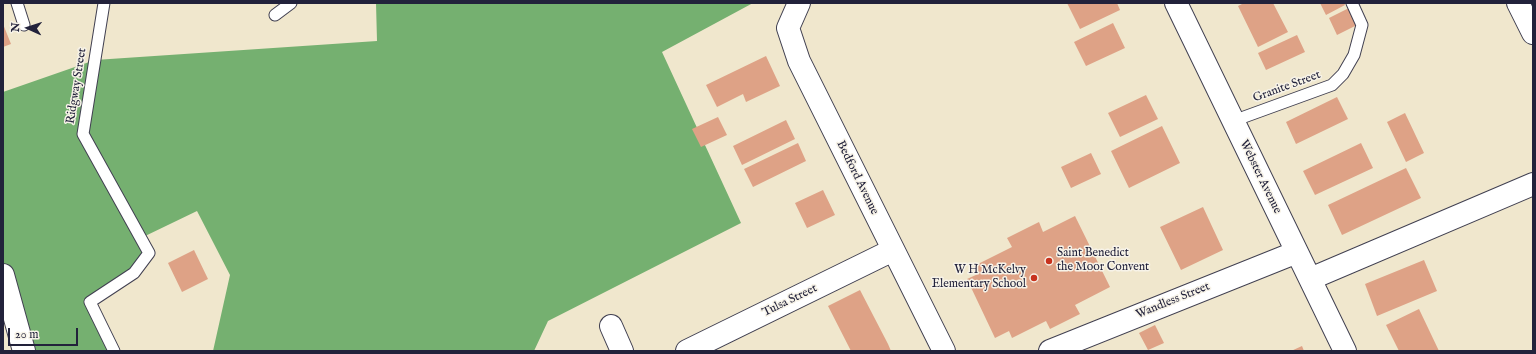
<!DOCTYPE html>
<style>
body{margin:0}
#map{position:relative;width:1536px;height:354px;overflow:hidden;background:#f0e7cd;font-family:"IM FELL English",serif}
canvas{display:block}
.frame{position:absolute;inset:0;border:4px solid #22223b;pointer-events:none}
.north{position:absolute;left:8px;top:8px;width:40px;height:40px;-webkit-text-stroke:3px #f7f3e8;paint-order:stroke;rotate:273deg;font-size:11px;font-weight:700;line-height:16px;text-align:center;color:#22223b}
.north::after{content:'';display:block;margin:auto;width:14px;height:18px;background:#22223b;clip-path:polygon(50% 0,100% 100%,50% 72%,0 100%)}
.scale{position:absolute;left:8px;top:328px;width:70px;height:18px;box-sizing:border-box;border:2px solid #22223b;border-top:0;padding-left:5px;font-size:12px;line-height:14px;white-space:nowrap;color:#22223b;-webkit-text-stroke:3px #f7f3e8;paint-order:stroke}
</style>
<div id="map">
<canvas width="1536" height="354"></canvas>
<div class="frame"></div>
<div class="north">N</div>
<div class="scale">20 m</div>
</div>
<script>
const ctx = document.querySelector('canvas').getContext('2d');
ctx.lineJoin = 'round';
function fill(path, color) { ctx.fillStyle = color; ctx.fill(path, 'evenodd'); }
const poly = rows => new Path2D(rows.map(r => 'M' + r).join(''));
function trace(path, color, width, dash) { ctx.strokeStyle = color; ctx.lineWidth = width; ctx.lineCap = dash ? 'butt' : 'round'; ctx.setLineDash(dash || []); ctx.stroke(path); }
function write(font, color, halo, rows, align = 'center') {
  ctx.font = font + ' "IM FELL English",serif'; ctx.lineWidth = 3; ctx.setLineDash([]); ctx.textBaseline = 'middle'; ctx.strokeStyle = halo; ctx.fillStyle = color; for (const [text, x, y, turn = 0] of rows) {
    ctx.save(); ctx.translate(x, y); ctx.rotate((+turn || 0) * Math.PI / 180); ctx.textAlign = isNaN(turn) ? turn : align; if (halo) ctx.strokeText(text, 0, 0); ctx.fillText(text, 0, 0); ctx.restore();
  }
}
fill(poly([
 [376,3,753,3,662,52,741,223,548,321,534,351,213,351,230,275,197,211,141,238,149,253,134,273,91,302,114,351,24,351,3,275,3,92,95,60,377,41]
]), '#75b070');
fill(poly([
 [1067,3,1117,3,1120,10,1080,29],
 [1244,3,1273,3,1288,32,1258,47,1238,6],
 [1320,3,1344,3,1345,5,1326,15],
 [1349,8,1357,25,1337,35,1329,18],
 [1113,23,1125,48,1086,66,1074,42],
 [3,24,11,44,3,47],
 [1297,35,1305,52,1266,70,1258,53],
 [766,56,780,86,746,102,743,94,717,107,706,85],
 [1146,95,1158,119,1120,137,1108,113],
 [1337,97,1348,119,1296,144,1286,122],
 [1405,113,1424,153,1406,162,1387,122],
 [718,117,727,135,701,147,692,129],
 [786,120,795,139,742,165,733,146],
 [1162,126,1180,163,1129,188,1111,151],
 [798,143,806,161,753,187,744,169],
 [1361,143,1373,168,1315,195,1303,171],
 [1091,153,1101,174,1071,188,1061,167],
 [1406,168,1421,198,1342,235,1328,205],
 [823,190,835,215,807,228,795,203],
 [1203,207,1223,250,1181,270,1160,227],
 [1075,216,1110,287,1075,305,1080,314,1050,329,1046,321,1012,338,1009,331,995,338,967,279,978,274,974,266,1012,247,1007,238,1039,222,1043,232],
 [194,250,208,279,182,292,168,263],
 [1424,260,1437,291,1377,316,1365,284],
 [860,290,888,344,891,351,851,351,828,306],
 [1419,309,1439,351,1399,351,1386,325],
 [1155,325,1164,343,1148,350,1139,333],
 [1302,346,1304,351,1291,351]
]), '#dea286');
const lane = poly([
 [17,3,24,25],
 [104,3,83,134,149,253,134,273,90,302,114,351],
 [275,15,291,3],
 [1233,121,1332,85,1343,74,1354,55,1362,25,1352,3]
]);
const street = poly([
 [1176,3,1345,351],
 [1518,3,1533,33],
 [1310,279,1533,184],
 [611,326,622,351],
 [687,351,893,250],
 [1050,351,1297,252]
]);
const secondary = poly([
 [799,3,788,28,799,61,944,351]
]);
const primary = poly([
 [3,275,24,351]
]);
trace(lane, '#414051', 13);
trace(street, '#414051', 24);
trace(secondary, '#414051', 24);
trace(primary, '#414051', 24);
trace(lane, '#fff', 11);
trace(street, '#fff', 22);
trace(secondary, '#fff', 22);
trace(primary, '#fff', 22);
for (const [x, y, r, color] of [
 [1049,261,4,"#c8321e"],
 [1034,278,4,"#c8321e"]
]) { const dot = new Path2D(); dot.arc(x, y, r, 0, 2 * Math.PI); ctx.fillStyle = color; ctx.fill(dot); trace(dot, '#f7f3e8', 1.5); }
write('12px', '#22223b', '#f7f3e8', [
 ["Ridgway Street",77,86,-81],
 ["Granite Street",1287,87,-20],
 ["Webster Avenue",1260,177,64],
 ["Bedford Avenue",857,178,64],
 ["Tulsa Street",790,301,-26],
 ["Wandless Street",1173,301,-22]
]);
write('12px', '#22223b', '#f7f3e8', [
 ["Saint Benedict",1057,254],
 ["the Moor Convent",1057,268],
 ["W H McKelvy",1026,271,"right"],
 ["Elementary School",1026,285,"right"]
], 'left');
</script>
